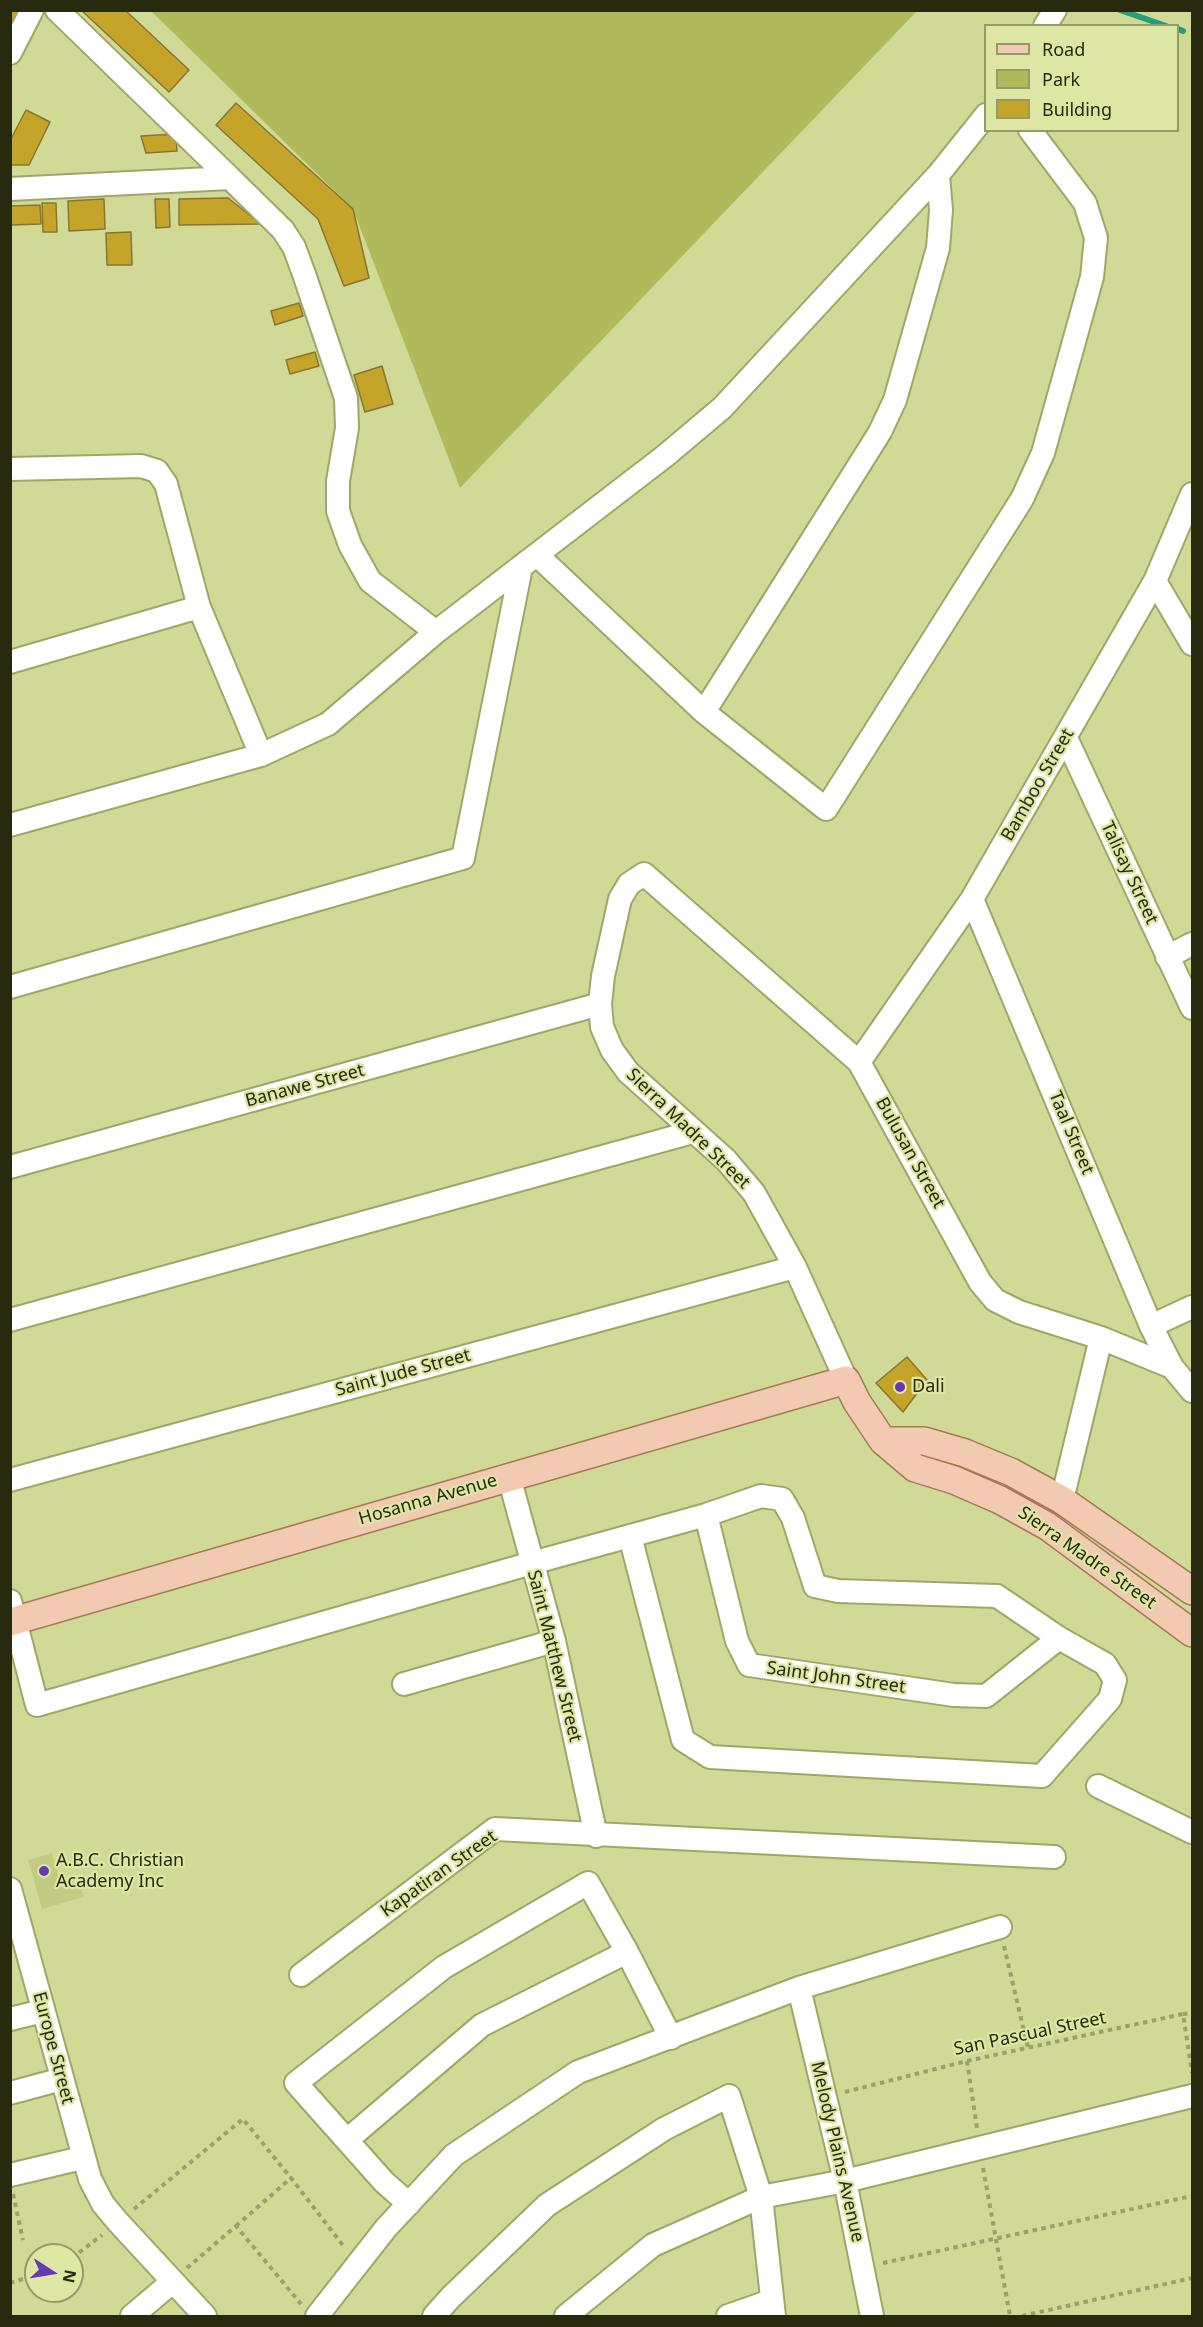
<!DOCTYPE html>
<style>
body{margin:0}
#map{position:relative;width:1203px;height:2327px;overflow:hidden;background:#d1d996;font-family:"Noto Sans",sans-serif}
canvas{display:block}
.frame{position:absolute;inset:0;border:12px solid #272a0f;pointer-events:none}
.legend{position:absolute;left:984px;top:24px;width:195px;height:108px;box-sizing:border-box;background:#dee6a3;border:2px solid #959b68;margin:0;padding:8px 10px;list-style:none;font-size:18px;color:#272a0f}
.legend li{display:flex;align-items:center;gap:12px;height:30px}
.legend b{width:30px;border:2px solid #959b68}
.north{position:absolute;left:24px;top:2243px;width:60px;height:60px;box-sizing:border-box;background:#dee6a3;border:2px solid #959b68;border-radius:50%;rotate:102deg;font-size:16px;font-weight:700;line-height:24px;text-align:center;color:#272a0f}
.north::after{content:'';display:block;margin:auto;width:21px;height:27px;background:#643bb3;clip-path:polygon(50% 0,100% 100%,50% 72%,0 100%)}
</style>
<div id="map">
<canvas width="1203" height="2327"></canvas>
<div class="frame"></div>
<ul class="legend">
<li><b style="height:8px;background:#f1cab1"></b>Road</li>
<li><b style="height:16px;background:#b0ba5a"></b>Park</li>
<li><b style="height:16px;background:#c5a529"></b>Building</li>
</ul>
<div class="north">N</div>
</div>
<script>
const ctx = document.querySelector('canvas').getContext('2d');
ctx.lineJoin = 'round';
function fill(path, color) { ctx.fillStyle = color; ctx.fill(path, 'evenodd'); }
const poly = rows => new Path2D(rows.map(r => 'M' + r).join(''));
function trace(path, color, width, dash) { ctx.strokeStyle = color; ctx.lineWidth = width; ctx.lineCap = dash ? 'butt' : 'round'; ctx.setLineDash(dash || []); ctx.stroke(path); }
function write(font, color, halo, rows, align = 'center') {
  ctx.font = font + ' "Noto Sans",sans-serif'; ctx.lineWidth = 4.5; ctx.setLineDash([]); ctx.textBaseline = 'middle'; ctx.strokeStyle = halo; ctx.fillStyle = color; for (const [text, x, y, turn = 0] of rows) {
    ctx.save(); ctx.translate(x, y); ctx.rotate((+turn || 0) * Math.PI / 180); ctx.textAlign = isNaN(turn) ? turn : align; if (halo) ctx.strokeText(text, 0, 0); ctx.fillText(text, 0, 0); ctx.restore();
  }
}
fill(poly([
 [52,1853,62,1887,79,1882,84,1897,42,1909,28,1860]
]), '#c3cb83');
fill(poly([
 [151,11,917,11,460,488,353,209]
]), '#b0ba5a');
trace(poly([
 [1120,10,1166,26],
 [1178,29,1183,31]
]), '#289e7d', 6);
const building = poly([
 [10,10,19,10,10,30,10,10],
 [81,10,125,10,189,70,169,92,81,10],
 [236,103,353,209,369,278,344,286,318,219,216,125,236,103],
 [26,110,50,122,29,165,10,165,10,141,26,110],
 [176,134,177,151,146,153,141,136,176,134],
 [228,198,261,224,179,225,179,199,228,198],
 [104,199,105,229,69,231,68,201,104,199],
 [155,199,169,199,170,227,156,228,155,199],
 [42,203,56,203,57,232,43,232,42,203],
 [40,205,41,224,10,225,10,206,40,205],
 [131,232,132,265,107,265,106,233,131,232],
 [299,303,303,316,275,325,271,311,299,303],
 [315,352,319,366,290,374,286,360,315,352],
 [382,366,393,404,365,412,354,375,382,366],
 [907,1357,927,1380,903,1412,876,1383,907,1357]
]);
fill(building, '#c5a529');
trace(building, '#877534', 1.5);
const minor = poly([
 [57,10,230,178],
 [1045,26,1055,10],
 [10,53,32,10],
 [10,189,230,178,283,230,294,247,304,274,346,398,347,428,338,481,338,511,350,545,370,581,436,632],
 [10,469,141,466,157,471,166,484,199,607,261,755],
 [537,555,704,712,826,809,1022,499,1043,453,1092,277,1096,238,1085,203,1030,130],
 [1155,581,1192,644],
 [10,662,199,607],
 [704,712,880,432,895,400,938,248,941,210,938,175],
 [1066,738,1192,1008],
 [10,825,261,755,328,724,436,632,665,456,722,408,938,175,986,115],
 [972,899,1151,1326,1172,1367],
 [1167,957,1192,944],
 [10,987,463,858,521,567],
 [859,1062,972,899,1155,581,1192,494],
 [10,1167,600,1004],
 [10,1320,693,1132],
 [1151,1326,1192,1307],
 [846,1380,795,1267,754,1193,726,1160,628,1072,612,1050,602,1027,600,1004,603,976,620,899,629,884,644,874,859,1062,980,1282,995,1300,1019,1312,1101,1338,1172,1367,1192,1391],
 [509,1477,554,1641,596,1836],
 [10,1480,795,1267],
 [1062,1500,1101,1338],
 [706,1515,737,1641,749,1665,954,1695,986,1696,1059,1638],
 [10,1601,37,1705,532,1563,630,1536,706,1515,761,1496,782,1499,793,1518,815,1586,838,1591,997,1596,1059,1638,1105,1664,1115,1680,1110,1699,1042,1776,710,1757,683,1740,630,1536],
 [404,1684,554,1641],
 [1098,1786,1192,1832],
 [10,1889,90,2179,103,2204,118,2222,205,2316],
 [301,1975,495,1829,1054,1857],
 [799,1988,845,2181,872,2316],
 [10,2019,43,2011],
 [10,2093,62,2079],
 [347,2140,482,2025,627,1952],
 [10,2175,82,2158],
 [409,2204,384,2182,296,2083,444,1967,588,1883,627,1952,671,2038],
 [132,2316,171,2283],
 [317,2316,386,2228,454,2155,578,2072,799,1988,1000,1927],
 [434,2316,451,2297,547,2205,664,2129,729,2096,761,2197,774,2316],
 [566,2316,653,2245,761,2197,845,2181,1192,2096],
 [728,2316,771,2301]
]);
const major = poly([
 [883,1441,924,1441,965,1453,1011,1472,1062,1500,1192,1591],
 [10,1622,846,1380,857,1402,883,1441,915,1468,954,1480,1000,1500,1047,1526,1192,1633]
]);
trace(minor, '#a0a766', 26);
trace(major, '#a47b56', 30);
trace(poly([
 [1004,1946,1028,2048],
 [1183,2014,1192,2013],
 [967,2061,977,2128],
 [845,2092,967,2061,1183,2014,1192,2073],
 [983,2168,1010,2316],
 [13,2194,23,2240],
 [134,2209,243,2119,291,2178],
 [236,2226,291,2178,345,2248],
 [72,2258,102,2235],
 [883,2263,1192,2196],
 [187,2268,236,2226,301,2304],
 [10,2283,36,2275],
 [1022,2316,1192,2278]
]), '#9aa16a', 4, [4.5, 4.5]);
trace(minor, '#fff', 22);
trace(major, '#f1cab1', 27);
for (const [x, y, r, color] of [
 [900,1387,6,"#643bb3"],
 [44,1871,6,"#643bb3"]
]) { const dot = new Path2D(); dot.arc(x, y, r, 0, 2 * Math.PI); ctx.fillStyle = color; ctx.fill(dot); trace(dot, '#dee6a3', 2); }
write('18px', '#272a0f', '#dee6a3', [
 ["Bamboo Street",1038,785,-60],
 ["Talisay Street",1129,873,65],
 ["Banawe Street",305,1086,-15],
 ["Sierra Madre Street",688,1129,44],
 ["Taal Street",1071,1133,67],
 ["Bulusan Street",910,1153,61],
 ["Saint Jude Street",403,1373,-15],
 ["Hosanna Avenue",428,1500,-16],
 ["Sierra Madre Street",1087,1558,35],
 ["Saint Matthew Street",554,1656,76],
 ["Saint John Street",836,1678,8],
 ["Kapatiran Street",439,1874,-35],
 ["San Pascual Street",1030,2034,-12],
 ["Europe Street",53,2048,75],
 ["Melody Plains Avenue",837,2152,77]
]);
write('18px', '#272a0f', '#dee6a3', [
 ["Dali",912,1387],
 ["A.B.C. Christian",56,1861],
 ["Academy Inc",56,1882]
], 'left');
</script>
